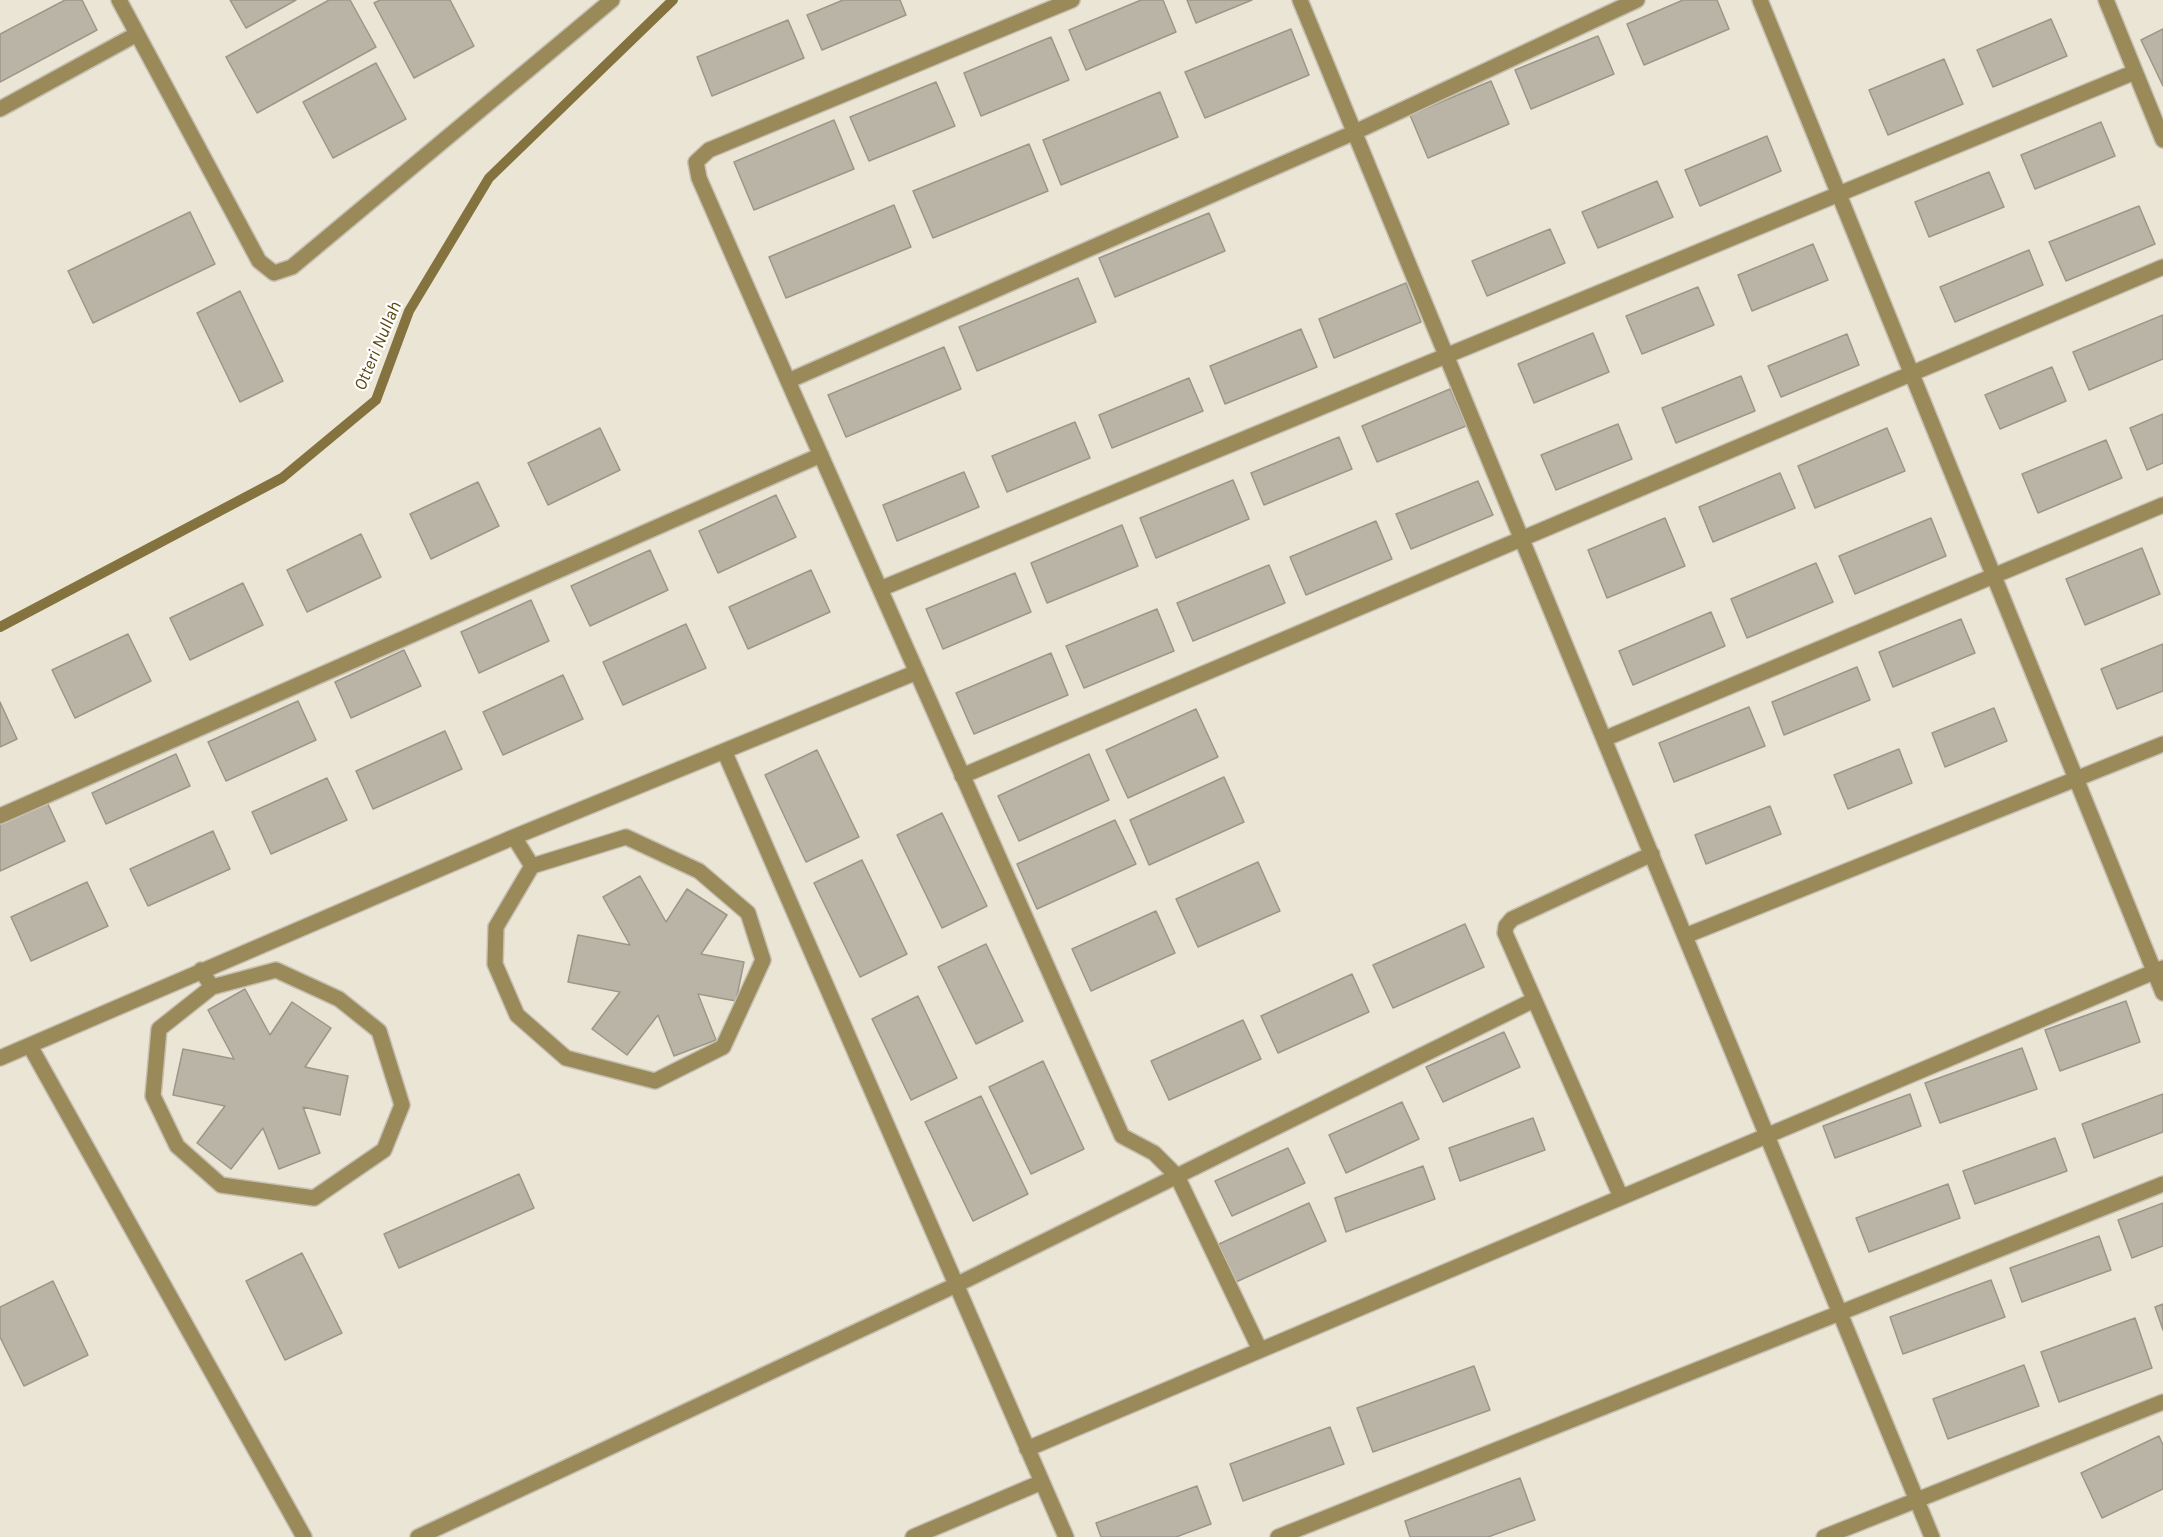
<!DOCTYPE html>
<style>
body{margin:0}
canvas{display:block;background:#ebe5d6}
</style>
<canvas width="2163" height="1537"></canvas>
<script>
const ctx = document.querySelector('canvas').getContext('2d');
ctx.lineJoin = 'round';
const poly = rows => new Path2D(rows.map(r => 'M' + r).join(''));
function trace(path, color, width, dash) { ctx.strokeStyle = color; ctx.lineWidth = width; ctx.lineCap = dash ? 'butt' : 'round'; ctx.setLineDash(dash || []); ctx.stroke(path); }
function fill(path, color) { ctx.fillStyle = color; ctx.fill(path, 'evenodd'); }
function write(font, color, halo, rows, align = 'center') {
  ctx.font = font + ' Karla,sans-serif'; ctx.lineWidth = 4.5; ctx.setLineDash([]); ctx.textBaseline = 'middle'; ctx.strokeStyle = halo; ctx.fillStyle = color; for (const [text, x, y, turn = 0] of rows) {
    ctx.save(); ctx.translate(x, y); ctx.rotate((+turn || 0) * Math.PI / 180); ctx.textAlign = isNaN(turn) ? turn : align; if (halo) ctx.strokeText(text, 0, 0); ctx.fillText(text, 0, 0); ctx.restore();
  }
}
trace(poly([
 [0,627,282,478,376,400,409,311,489,178,673,0]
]), '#84733f', 10);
const building = poly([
 [65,0,82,0,97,30,0,82,0,34,65,0],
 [230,0,296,0,246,28,230,0],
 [329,0,350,0,376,47,257,113,226,57,329,0],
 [380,0,450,0,474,46,414,78,374,3,380,0],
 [843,0,900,0,906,15,822,50,807,15,843,0],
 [1141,0,1163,0,1176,32,1086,70,1069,30,1141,0],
 [1187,0,1252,0,1196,23,1187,0],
 [1683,0,1717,0,1729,29,1644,65,1627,24,1683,0],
 [2051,19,2067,56,1993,87,1977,50,2051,19],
 [788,20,804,58,712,96,697,57,788,20],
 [1291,29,1309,75,1205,118,1185,72,1291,29],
 [2163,29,2163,86,2141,40,2163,29],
 [1598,36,1614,74,1531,109,1515,70,1598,36],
 [1051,37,1069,80,981,116,964,73,1051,37],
 [1944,59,1963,104,1888,135,1869,90,1944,59],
 [376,63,406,119,333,158,303,102,376,63],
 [1491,81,1509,124,1428,158,1410,115,1491,81],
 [936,82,955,126,869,161,850,117,936,82],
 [1160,92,1178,137,1061,185,1043,140,1160,92],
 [834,120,854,169,754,210,734,162,834,120],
 [2101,122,2115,156,2035,189,2021,155,2101,122],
 [1767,136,1781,171,1700,206,1685,170,1767,136],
 [1029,144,1048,191,933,238,913,191,1029,144],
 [1989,172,2004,207,1929,237,1915,202,1989,172],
 [1657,181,1673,217,1598,248,1582,212,1657,181],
 [894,205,911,247,786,298,769,257,894,205],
 [2139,206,2155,244,2066,281,2049,242,2139,206],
 [190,212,215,264,93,323,68,271,190,212],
 [1209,213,1225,251,1115,297,1099,258,1209,213],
 [1550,229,1565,263,1487,296,1472,261,1550,229],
 [1813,244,1828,280,1752,311,1738,275,1813,244],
 [2029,250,2043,285,1955,322,1940,287,2029,250],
 [1078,278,1096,322,977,371,959,327,1078,278],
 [1406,283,1421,322,1334,358,1319,319,1406,283],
 [1698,287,1714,325,1642,354,1626,316,1698,287],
 [240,291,283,381,240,402,197,313,240,291],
 [2163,315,2163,359,2089,390,2073,352,2163,315],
 [1301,329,1317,367,1225,404,1210,366,1301,329],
 [1593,333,1609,372,1534,403,1518,364,1593,333],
 [1847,334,1859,365,1781,397,1768,366,1847,334],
 [944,347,961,389,846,437,828,395,944,347],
 [2052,367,2066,401,2000,429,1985,395,2052,367],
 [1741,376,1755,411,1676,443,1662,408,1741,376],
 [1189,378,1203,411,1112,448,1099,415,1189,378],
 [1450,389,1466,426,1377,462,1362,426,1450,389],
 [2163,414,2163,463,2147,470,2130,428,2163,414],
 [1075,422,1090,458,1007,492,992,456,1075,422],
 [1618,424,1632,459,1556,490,1541,455,1618,424],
 [600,428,620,470,548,505,528,463,600,428],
 [1887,428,1905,471,1815,508,1798,466,1887,428],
 [1339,437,1352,469,1264,505,1251,473,1339,437],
 [2106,440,2122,478,2038,513,2022,474,2106,440],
 [964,472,979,507,897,541,883,505,964,472],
 [1780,473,1795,508,1713,542,1699,507,1780,473],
 [1233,480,1249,519,1156,558,1140,518,1233,480],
 [1478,481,1493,515,1411,549,1396,514,1478,481],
 [478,482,499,526,431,559,410,514,478,482],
 [776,495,796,537,718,573,699,531,776,495],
 [1665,518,1685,566,1607,598,1588,550,1665,518],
 [1931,518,1946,556,1855,594,1839,556,1931,518],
 [1376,521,1392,559,1306,595,1290,557,1376,521],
 [1122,525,1138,566,1047,603,1031,563,1122,525],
 [361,534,381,577,307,612,287,570,361,534],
 [2142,548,2160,594,2085,625,2066,579,2142,548],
 [650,550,668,590,590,626,571,586,650,550],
 [1816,563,1833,602,1747,638,1731,599,1816,563],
 [1269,565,1285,603,1193,641,1177,603,1269,565],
 [811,570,830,612,748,649,729,607,811,570],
 [1015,573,1031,612,943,649,926,609,1015,573],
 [243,583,263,625,190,660,170,618,243,583],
 [531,600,549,641,479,673,461,632,531,600],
 [1157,609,1174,651,1084,688,1066,646,1157,609],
 [1711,612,1725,646,1633,685,1619,651,1711,612],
 [1961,619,1975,653,1893,687,1879,652,1961,619],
 [686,624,706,668,623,705,603,662,686,624],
 [128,634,151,681,75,718,52,670,128,634],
 [2163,644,2163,691,2117,709,2101,669,2163,644],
 [404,650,421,686,351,718,335,682,404,650],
 [1051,653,1068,695,974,734,956,693,1051,653],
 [1857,667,1870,700,1784,735,1772,702,1857,667],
 [563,675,583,719,503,755,483,712,563,675],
 [298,701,316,740,226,781,208,742,298,701],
 [0,702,17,739,0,747,0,702],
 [1749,707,1765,746,1674,782,1659,743,1749,707],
 [1994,708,2007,741,1945,767,1932,733,1994,708],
 [1196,709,1218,757,1128,798,1106,750,1196,709],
 [445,731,462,769,373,809,356,771,445,731],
 [1899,749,1912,783,1848,809,1834,775,1899,749],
 [817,750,859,837,806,862,765,775,817,750],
 [176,754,190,786,106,824,92,793,176,754],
 [1089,754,1109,800,1019,841,998,796,1089,754],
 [1224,777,1244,822,1149,865,1130,820,1224,777],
 [327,778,347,820,271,854,252,812,327,778],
 [47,802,65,841,0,871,0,824,47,802],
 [1770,806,1781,834,1706,864,1695,835,1770,806],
 [942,813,987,906,942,928,897,835,942,813],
 [1115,820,1136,864,1037,909,1017,864,1115,820],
 [213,831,230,869,148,906,130,869,213,831],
 [862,860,907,954,860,977,814,883,862,860],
 [1258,862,1280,911,1198,947,1176,899,1258,862],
 [640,876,666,922,687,889,727,915,701,954,744,962,736,1001,698,994,716,1040,674,1056,658,1015,627,1055,592,1029,620,992,568,982,578,935,630,945,603,897,640,876],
 [87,882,108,926,31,961,11,917,87,882],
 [1156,911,1175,953,1091,991,1072,949,1156,911],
 [1465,924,1484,967,1393,1008,1373,965,1465,924],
 [986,944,1023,1021,976,1044,938,967,986,944],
 [1352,974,1369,1012,1278,1053,1261,1016,1352,974],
 [245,989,270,1035,292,1002,331,1028,305,1067,348,1076,340,1115,303,1107,320,1153,279,1169,263,1128,231,1169,197,1143,225,1106,173,1095,183,1049,234,1059,208,1010,245,989],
 [918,996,957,1078,911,1100,872,1019,918,996],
 [2126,1001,2140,1042,2060,1071,2045,1030,2126,1001],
 [1243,1020,1261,1059,1169,1100,1151,1061,1243,1020],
 [1504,1032,1520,1067,1443,1102,1426,1067,1504,1032],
 [2022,1048,2037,1089,1940,1123,1925,1083,2022,1048],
 [1043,1061,1084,1149,1031,1174,989,1087,1043,1061],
 [1910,1094,1921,1126,1835,1158,1823,1126,1910,1094],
 [2163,1094,2163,1132,2094,1158,2082,1124,2163,1094],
 [981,1096,1028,1194,973,1221,925,1122,981,1096],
 [1402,1102,1419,1139,1346,1173,1329,1135,1402,1102],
 [1533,1118,1545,1150,1460,1181,1449,1148,1533,1118],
 [2055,1138,2067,1171,1975,1204,1963,1171,2055,1138],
 [1288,1148,1305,1183,1232,1216,1215,1181,1288,1148],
 [1423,1166,1435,1199,1346,1232,1335,1198,1423,1166],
 [519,1174,534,1208,399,1268,384,1234,519,1174],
 [1948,1184,1960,1218,1869,1252,1856,1218,1948,1184],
 [1309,1203,1326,1241,1236,1282,1219,1244,1309,1203],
 [2163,1203,2163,1246,2132,1258,2118,1220,2163,1203],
 [2099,1236,2111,1270,2022,1302,2010,1268,2099,1236],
 [302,1253,342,1333,285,1360,246,1281,302,1253],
 [1991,1280,2005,1317,1903,1354,1890,1317,1991,1280],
 [53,1281,88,1355,24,1386,0,1337,0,1307,53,1281],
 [2163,1304,2163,1330,2155,1307,2163,1304],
 [2135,1318,2152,1368,2059,1402,2041,1352,2135,1318],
 [2024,1365,2039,1406,1948,1439,1933,1399,2024,1365],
 [1474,1366,1490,1410,1373,1452,1357,1408,1474,1366],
 [1330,1427,1344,1464,1243,1501,1230,1464,1330,1427],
 [2159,1436,2163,1445,2163,1489,2102,1518,2081,1473,2159,1436],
 [1520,1478,1535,1520,1488,1537,1410,1537,1405,1521,1520,1478],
 [1197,1486,1211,1524,1176,1537,1101,1537,1096,1523,1197,1486]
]);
fill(building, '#b9b4a6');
trace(building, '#9c9789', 1.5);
const street = poly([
 [119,0,259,261,274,273,292,267,612,0],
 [1072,0,709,150,696,162,699,178,788,381,1122,1136,1154,1153,1177,1176,1260,1350],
 [1300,0,1932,1537],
 [1760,0,2163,993],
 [2106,0,2163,140],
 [0,109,137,34],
 [788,381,1353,133,1637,0],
 [880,589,2135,72],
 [1604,739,2163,505],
 [725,753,1066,1537],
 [962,776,2163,267],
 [0,816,821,455],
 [514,837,532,866,626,837,699,871,748,913,763,960,723,1047,655,1081,566,1058,517,1015,495,964,496,927,532,866],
 [1685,936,2163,744],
 [201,970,212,987,159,1029,153,1096,177,1146,221,1185,314,1198,384,1150,402,1105,379,1031,339,999,276,970,212,987],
 [30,1046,304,1537],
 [0,1058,514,837,917,672],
 [1621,1197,1505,933,1506,926,1512,919,1652,854],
 [1027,1449,2163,968],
 [418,1537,956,1285,1534,1000],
 [913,1537,1042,1482],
 [1278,1537,2163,1184],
 [1824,1537,2163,1402]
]);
trace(street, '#c6c0b3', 18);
trace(street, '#9b8a59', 15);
write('italic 18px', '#59480f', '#fff', [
 ["Otteri Nullah",378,346,-67]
]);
</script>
